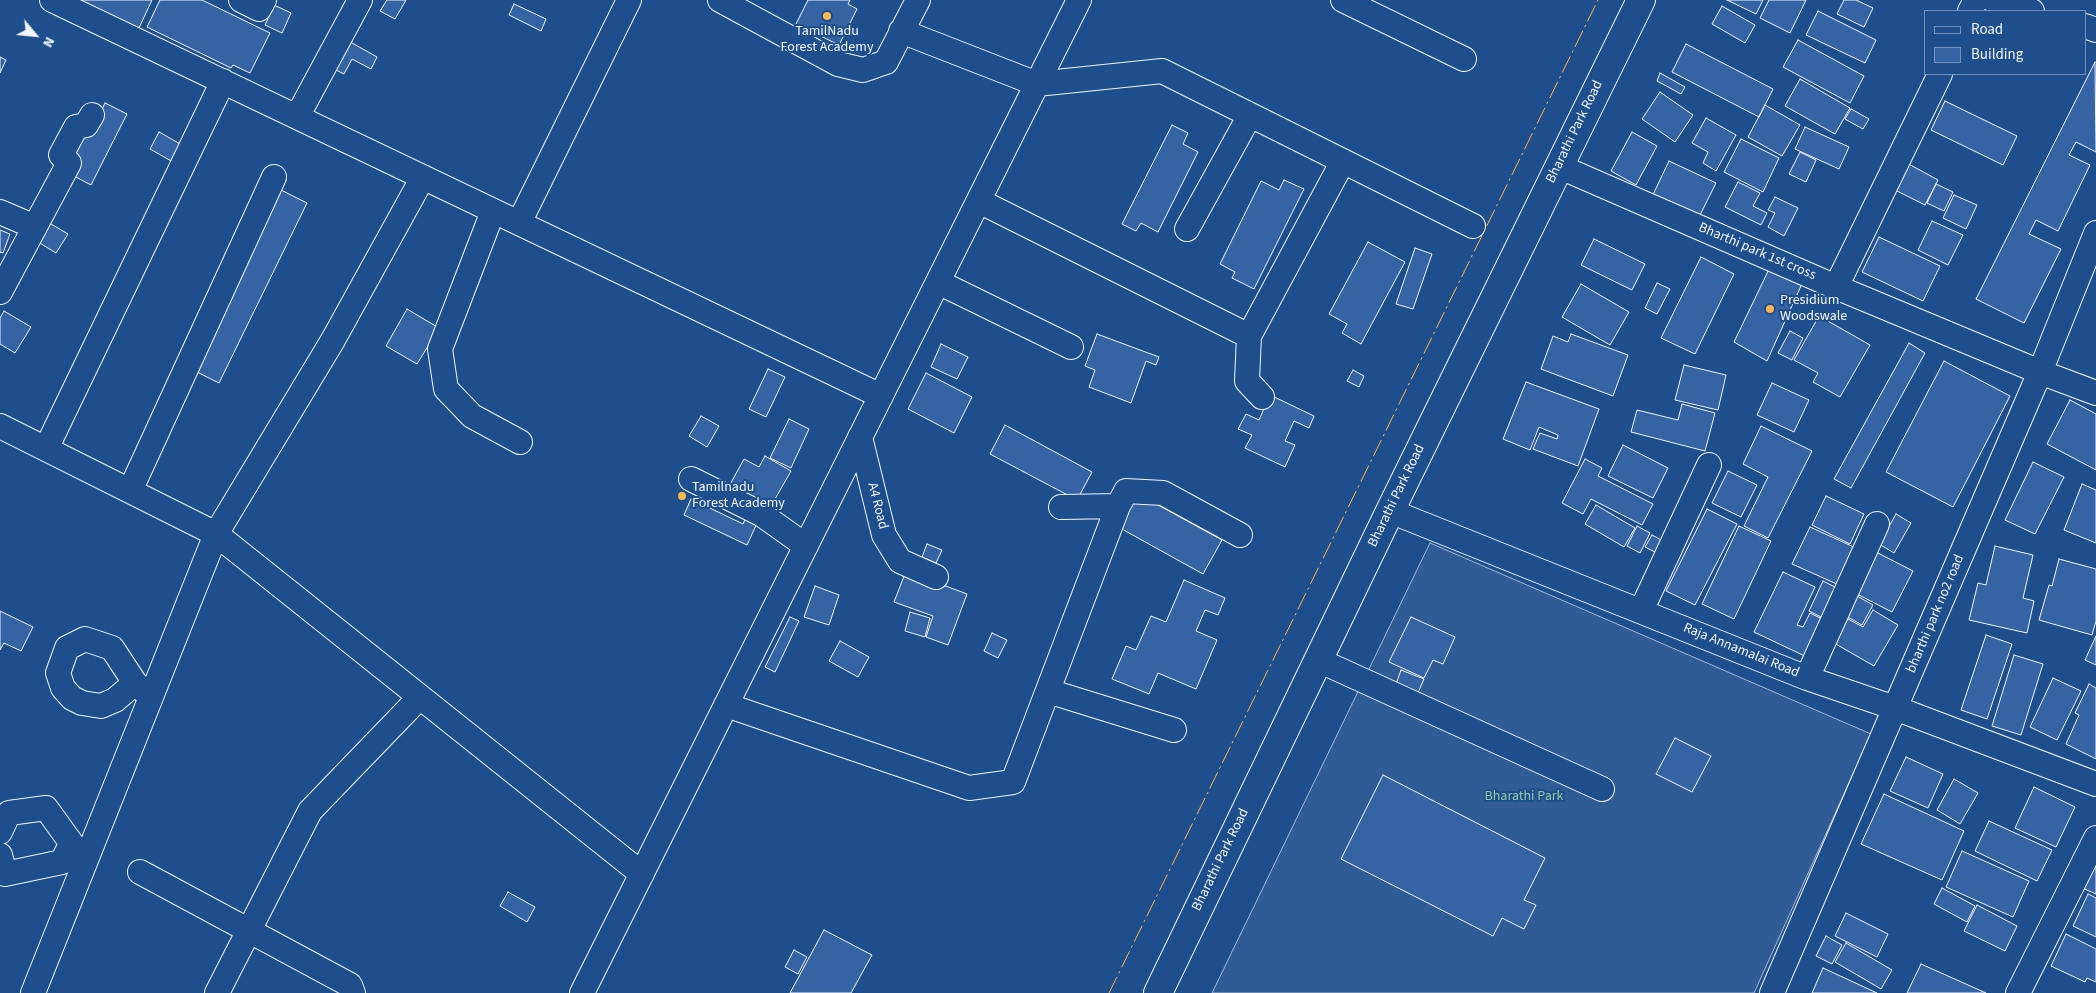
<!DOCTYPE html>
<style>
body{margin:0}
#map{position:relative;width:2096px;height:993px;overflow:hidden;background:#1f4e8c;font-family:"Source Sans 3",sans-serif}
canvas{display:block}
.legend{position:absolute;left:1924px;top:10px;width:162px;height:65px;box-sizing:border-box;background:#1f4e8c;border:1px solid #7391ba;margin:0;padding:6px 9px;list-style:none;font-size:15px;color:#f2f6ff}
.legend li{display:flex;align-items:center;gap:10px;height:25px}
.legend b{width:25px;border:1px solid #7391ba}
.north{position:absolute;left:10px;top:10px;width:50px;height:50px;-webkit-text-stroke:4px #1f4e8c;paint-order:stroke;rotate:118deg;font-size:14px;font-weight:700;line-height:20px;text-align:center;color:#f2f6ff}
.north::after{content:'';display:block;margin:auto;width:18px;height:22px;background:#f2f6ff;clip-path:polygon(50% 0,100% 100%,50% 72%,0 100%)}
</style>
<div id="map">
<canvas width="2096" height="993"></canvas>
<ul class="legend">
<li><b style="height:6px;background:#1f4e8c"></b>Road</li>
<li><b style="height:14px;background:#3563a3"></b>Building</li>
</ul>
<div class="north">N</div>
</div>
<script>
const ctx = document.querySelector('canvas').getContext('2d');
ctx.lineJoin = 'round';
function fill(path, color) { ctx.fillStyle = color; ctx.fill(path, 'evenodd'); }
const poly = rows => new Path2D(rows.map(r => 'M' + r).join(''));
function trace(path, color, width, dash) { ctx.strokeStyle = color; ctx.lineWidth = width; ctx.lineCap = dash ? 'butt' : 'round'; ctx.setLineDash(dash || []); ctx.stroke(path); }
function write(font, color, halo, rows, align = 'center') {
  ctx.font = font + ' "Source Sans 3",sans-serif'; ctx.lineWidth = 4; ctx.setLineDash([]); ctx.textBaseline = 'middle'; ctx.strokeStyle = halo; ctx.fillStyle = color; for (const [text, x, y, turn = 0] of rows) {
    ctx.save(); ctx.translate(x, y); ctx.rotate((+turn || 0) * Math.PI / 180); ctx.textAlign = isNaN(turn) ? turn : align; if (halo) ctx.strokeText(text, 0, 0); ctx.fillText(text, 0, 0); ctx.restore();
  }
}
const built = poly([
 [1430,543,1871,734,1754,993,1212,993,1430,543]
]);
fill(built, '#305b95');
trace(built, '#a8bbd7', 1);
const building = poly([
 [79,0,152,0,139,28,79,0],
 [160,0,202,0,270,33,250,73,233,65,231,68,147,27,160,0],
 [387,0,406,0,395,19,380,11,387,0],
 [808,0,850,0,848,4,857,9,839,45,796,24,808,0],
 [1727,0,1763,0,1756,14,1727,0],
 [1769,0,1806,0,1790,33,1760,18,1769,0],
 [1844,0,1856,0,1873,8,1864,27,1837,14,1844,0],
 [514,4,546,19,541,31,509,15,514,4],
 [274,5,291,13,282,33,265,25,274,5],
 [1722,6,1755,25,1745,43,1712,24,1722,6],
 [1818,11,1876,40,1865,63,1806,35,1818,11],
 [345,39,377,57,371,69,352,59,344,74,330,67,345,39],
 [1798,40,1864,76,1850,103,1783,67,1798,40],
 [1686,44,1773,89,1759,117,1672,72,1686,44],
 [0,57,6,60,0,73,0,57],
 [2095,62,2096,152,2076,142,2069,155,2090,165,2058,231,2036,220,2029,234,2061,249,2024,323,1976,299,2095,62],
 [1660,73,1685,87,1681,94,1657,81,1660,73],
 [1800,79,1850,108,1835,134,1785,106,1800,79],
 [1660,92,1693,115,1675,142,1642,119,1660,92],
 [1945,101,2017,136,2003,165,1931,130,1945,101],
 [105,103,127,114,91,185,72,175,79,131,89,136,105,103],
 [1765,105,1800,125,1782,156,1748,137,1765,105],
 [1851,109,1869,119,1863,129,1845,119,1851,109],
 [1706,118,1736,135,1716,171,1703,163,1708,152,1692,143,1706,118],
 [1172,125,1188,133,1183,144,1198,152,1158,232,1141,223,1136,231,1122,224,1172,125],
 [1805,127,1849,147,1839,169,1795,149,1805,127],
 [159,132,182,145,173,162,150,149,159,132],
 [1632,132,1657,146,1636,185,1611,171,1632,132],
 [1741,139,1779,158,1763,192,1724,172,1741,139],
 [1800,152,1816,160,1806,182,1789,174,1800,152],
 [1669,161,1716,183,1695,225,1649,203,1669,161],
 [1905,162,1938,180,1925,205,1891,188,1905,162],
 [1284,180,1304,189,1254,289,1232,278,1235,272,1220,264,1261,181,1279,190,1284,180],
 [1738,182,1760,193,1753,206,1767,213,1761,225,1725,207,1738,182],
 [1936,184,1953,192,1944,211,1927,203,1936,184],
 [277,188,307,203,219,383,189,368,277,188],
 [1954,195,1977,205,1966,229,1943,218,1954,195],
 [1775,197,1798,208,1784,236,1768,227,1775,213,1768,210,1775,197],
 [46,221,68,234,56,253,35,240,46,221],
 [1932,221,1963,235,1948,265,1918,250,1932,221],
 [0,230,10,234,3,253,0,252,0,230],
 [1879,237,1940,266,1923,301,1862,272,1879,237],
 [1594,239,1645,264,1632,290,1581,265,1594,239],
 [1368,242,1405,262,1361,344,1342,333,1347,324,1329,314,1368,242],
 [1415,248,1432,254,1413,309,1396,304,1415,248],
 [1701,257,1734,274,1695,354,1661,338,1701,257],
 [1772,263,1805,277,1767,361,1734,342,1772,263],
 [1657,283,1670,289,1657,314,1645,308,1657,283],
 [1581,284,1629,312,1610,345,1562,317,1581,284],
 [407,309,439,328,417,364,386,346,407,309],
 [4,311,31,327,15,353,0,344,0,318,4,311],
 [1819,316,1870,345,1840,397,1813,382,1818,373,1794,360,1819,316],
 [1790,331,1803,338,1792,360,1778,353,1790,331],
 [1097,334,1159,357,1156,365,1146,361,1131,403,1089,387,1095,370,1085,366,1097,334],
 [1571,334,1628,355,1613,396,1541,369,1553,336,1568,342,1571,334],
 [1909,343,1925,353,1851,488,1834,479,1909,343],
 [941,344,968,357,957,379,931,367,941,344],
 [1944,361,2010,396,1953,507,1886,472,1944,361],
 [1684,365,1726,375,1718,410,1675,400,1684,365],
 [768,369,785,377,766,417,749,409,768,369],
 [1353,370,1364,376,1359,387,1347,381,1353,370],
 [926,373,972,397,954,433,908,409,926,373],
 [1526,382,1599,409,1578,466,1533,449,1540,433,1557,439,1558,435,1539,427,1530,450,1503,439,1526,382],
 [1772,383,1809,400,1794,432,1757,415,1772,383],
 [1270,395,1314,416,1309,428,1294,421,1285,441,1295,445,1285,467,1245,448,1252,435,1238,429,1246,414,1259,420,1270,395],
 [2070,400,2096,414,2096,470,2047,444,2070,400],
 [1682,404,1715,413,1705,451,1631,432,1637,410,1678,420,1682,404],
 [701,416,719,426,707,447,689,436,701,416],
 [789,419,809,429,791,468,770,458,789,419],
 [1005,425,1092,472,1077,500,990,454,1005,425],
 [1761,426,1812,451,1768,538,1744,526,1768,477,1743,464,1761,426],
 [1623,445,1668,468,1653,498,1608,476,1623,445],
 [765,456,791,471,767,513,727,490,744,459,759,467,765,456],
 [1585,459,1602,468,1598,476,1653,504,1642,525,1591,499,1583,514,1562,503,1585,459],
 [2033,462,2064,477,2035,534,2005,520,2033,462],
 [1728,471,1757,485,1741,517,1712,503,1728,471],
 [2082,484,2096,490,2096,543,2064,530,2082,484],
 [1138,494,1222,540,1203,574,1120,528,1138,494],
 [1826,496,1864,514,1850,544,1812,525,1826,496],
 [691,499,743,524,748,513,759,519,747,545,684,515,691,499],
 [1596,505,1635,528,1624,547,1585,524,1596,505],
 [1707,509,1737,524,1695,605,1666,591,1707,509],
 [1896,514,1911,523,1894,553,1879,544,1896,514],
 [1637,526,1650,533,1640,553,1627,546,1637,526],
 [1739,526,1771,541,1734,619,1702,604,1739,526],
 [1810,527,1856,548,1839,585,1792,564,1810,527],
 [1652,535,1667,543,1661,555,1645,547,1652,535],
 [927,544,942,550,936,563,922,557,927,544],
 [1995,546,2033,555,2023,598,2034,601,2027,633,1969,620,1978,583,1986,585,1995,546],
 [1876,552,1913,571,1892,612,1855,593,1876,552],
 [2059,559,2096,569,2096,621,2092,635,2039,620,2049,585,2052,586,2059,559],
 [906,571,967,594,948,645,926,637,933,616,894,602,906,571],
 [1783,572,1815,587,1797,625,1803,627,1810,613,1828,622,1811,659,1754,632,1783,572],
 [1184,580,1225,598,1218,615,1205,610,1196,631,1217,640,1196,689,1158,673,1149,694,1112,679,1126,646,1136,650,1151,616,1166,622,1184,580],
 [1823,581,1845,592,1831,622,1809,611,1823,581],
 [815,586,839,595,829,625,804,617,815,586],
 [1857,596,1873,605,1862,625,1846,616,1857,596],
 [1873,610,1898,625,1874,666,1834,643,1848,619,1863,627,1873,610],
 [0,611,33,627,21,651,4,643,0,650,0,611],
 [910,612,930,618,925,637,905,631,910,612],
 [790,617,799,621,775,672,765,667,790,617],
 [1411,617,1455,637,1443,664,1433,660,1424,678,1389,662,1411,617],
 [992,633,1007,640,998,658,984,651,992,633],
 [1986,635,2012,644,1987,719,1961,710,1986,635],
 [2096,636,2096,665,2085,660,2096,636],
 [840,641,869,657,858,677,829,661,840,641],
 [2014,655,2043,664,2021,735,1992,726,2014,655],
 [1401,670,1424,679,1417,695,1395,687,1401,670],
 [2053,678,2081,691,2057,740,2030,727,2053,678],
 [2089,684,2096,688,2096,759,2066,744,2079,715,2075,713,2089,684],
 [1675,738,1711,756,1692,792,1656,774,1675,738],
 [1906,757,1943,774,1928,808,1890,791,1906,757],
 [1383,775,1545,858,1524,900,1536,905,1524,929,1502,918,1493,936,1341,859,1383,775],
 [1954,779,1978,793,1960,824,1937,810,1954,779],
 [2034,787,2075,807,2056,847,2015,828,2034,787],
 [1884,794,1964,831,1942,880,1861,844,1884,794],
 [1989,821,2052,850,2037,881,1975,851,1989,821],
 [1962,851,2029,881,2013,917,1946,887,1962,851],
 [2096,855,2096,894,2080,887,2096,855],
 [1942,888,1975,906,1967,922,1934,904,1942,888],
 [508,892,535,907,527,922,500,906,508,892],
 [2088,894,2096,898,2096,937,2073,926,2088,894],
 [1977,905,2017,926,2005,951,1964,931,1977,905],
 [1846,913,1888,934,1877,957,1835,936,1846,913],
 [824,930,872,955,851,993,790,993,824,930],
 [2066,934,2096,949,2096,982,2087,978,2085,982,2051,966,2066,934],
 [1826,936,1842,945,1832,964,1816,956,1826,936],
 [1846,943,1892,970,1881,989,1835,962,1846,943],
 [794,950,807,957,798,974,785,967,794,950],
 [1921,964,1986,993,1907,993,1921,964],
 [1823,968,1877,993,1812,993,1823,968]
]);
fill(building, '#3563a3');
trace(building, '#f2f6ff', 1);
const minor = poly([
 [52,0,881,396],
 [241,0,259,9,264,0],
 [720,0,838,64,863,70,886,62,918,0],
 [1343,0,1464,59],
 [1993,0,2032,11],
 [1970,11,1976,0],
 [2085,26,2096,30],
 [901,31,1037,84,1162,71,1473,226],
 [297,117,360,0],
 [1558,166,1836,287,2040,372,2096,393],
 [979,201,1249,336],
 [493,211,440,349,446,389,472,416,520,442],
 [0,212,35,227],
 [519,223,629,0],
 [1187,229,1250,115],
 [938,282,1071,347],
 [1836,287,1940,74],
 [0,292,69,163,61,155,76,127,86,125,92,115],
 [1262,397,1247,381,1249,336,1343,161],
 [0,426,216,534,642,874],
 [860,437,884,535,900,561,936,577],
 [46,449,223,81],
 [691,479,761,514,806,546],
 [130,491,274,177],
 [1061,507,1118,506,1126,491,1163,493,1240,535],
 [1390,511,1807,678,1895,708,2096,784],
 [1641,611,1709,465],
 [1318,660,1602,789],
 [1807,678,1877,524],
 [135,683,115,700,101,706,82,703,72,698,63,688,58,673,67,648,85,639,112,648,135,683,151,697],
 [1048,691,1174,730],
 [726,705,969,788,1013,782,1118,506],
 [0,832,9,813,46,808,85,862],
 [0,855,5,874,62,862,71,844],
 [140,872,350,985,353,993],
 [33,993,216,534,333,340,423,177],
 [217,993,310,811,420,697],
 [582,993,1079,0],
 [1772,993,2040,372,2096,233],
 [2018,993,2096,838]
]);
const major = poly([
 [1158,993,1390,511,1641,0]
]);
trace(minor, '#f2f6ff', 26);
trace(major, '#f2f6ff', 30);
trace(minor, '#1f4e8c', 24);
trace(major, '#1f4e8c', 28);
trace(poly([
 [1109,993,1598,0]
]), '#ffb74d', 1, [18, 4, 2.5, 4]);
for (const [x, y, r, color] of [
 [827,16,5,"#ffb74d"],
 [1770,309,5,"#ffb74d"],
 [682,496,5,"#ffb74d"]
]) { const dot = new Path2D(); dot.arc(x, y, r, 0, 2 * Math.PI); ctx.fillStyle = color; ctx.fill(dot); trace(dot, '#1f4e8c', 2); }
write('14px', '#f2f6ff', '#1f4e8c', [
 ["TamilNadu",827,32,"center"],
 ["Forest Academy",827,48,"center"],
 ["Presidium",1780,301],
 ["Woodswale",1780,317],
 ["Tamilnadu",692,488],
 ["Forest Academy",692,504]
], 'left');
write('14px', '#f2f6ff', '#1f4e8c', [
 ["Bharathi Park Road",1575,132,-64],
 ["Bharthi park 1st cross",1757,252,23],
 ["Bharathi Park Road",1397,496,-64],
 ["A4 Road",877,506,76],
 ["bharthi park no2 road",1936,614,-67],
 ["Raja Annamalai Road",1741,651,22],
 ["Bharathi Park Road",1221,860,-64]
]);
write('14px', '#97c8a6', '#1f4e8c', [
 ["Bharathi Park",1524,797]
]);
</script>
